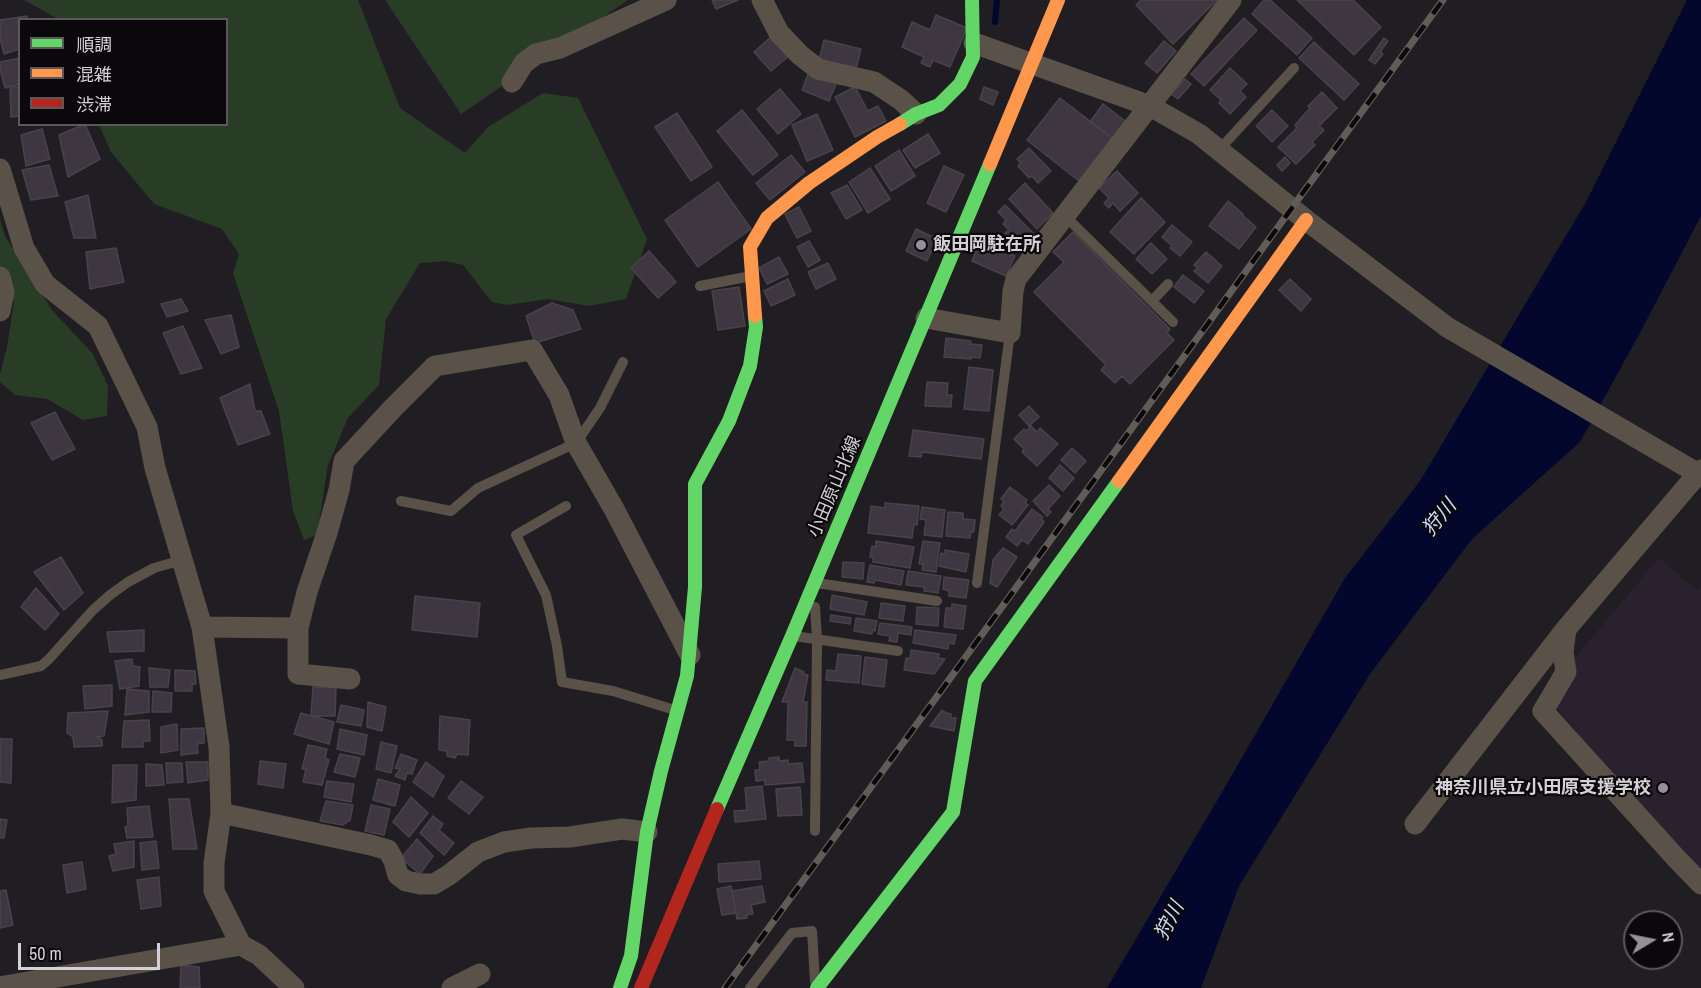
<!DOCTYPE html>
<meta charset="utf-8">
<style>
body{margin:0}
#map{position:relative;width:1701px;height:988px;overflow:hidden;background:#211e23;font-family:"Archivo Narrow","Noto Sans JP",sans-serif}
canvas{display:block}
.legend{position:absolute;left:18px;top:18px;width:210px;height:108px;box-sizing:border-box;background:#0a080b;border:2px solid #5b585c;margin:0;padding:8px 10px;list-style:none;font-size:18px;color:#d4d1d6}
.legend li{display:flex;align-items:center;gap:12px;height:30px}
.legend b{width:30px;border:2px solid #5b585c}
.north{position:absolute;left:1623px;top:910px;width:60px;height:60px;box-sizing:border-box;background:#0a080b;border:2px solid #5b585c;border-radius:50%;rotate:80deg;font-size:16px;font-weight:700;line-height:24px;text-align:center;color:#d4d1d6}
.north::after{content:'';display:block;margin:auto;width:21px;height:27px;background:#959297;clip-path:polygon(50% 0,100% 100%,50% 72%,0 100%)}
.scale{position:absolute;left:18px;top:943px;width:142px;height:27px;box-sizing:border-box;border:3px solid #d4d1d6;border-top:0;padding-left:8px;font-size:18px;line-height:21px;white-space:nowrap;color:#d4d1d6;-webkit-text-stroke:4px #0a080b;paint-order:stroke}
</style>
<div id="map">
<canvas width="1701" height="988"></canvas>
<ul class="legend">
<li><b style="height:8px;background:#63d668"></b>順調</li>
<li><b style="height:8px;background:#ff974d"></b>混雑</li>
<li><b style="height:8px;background:#b3261e"></b>渋滞</li>
</ul>
<div class="north">N</div>
<div class="scale">50 m</div>
</div>
<script>
const ctx = document.querySelector('canvas').getContext('2d');
ctx.lineJoin = 'round';
function fill(path, color) { ctx.fillStyle = color; ctx.fill(path, 'evenodd'); }
const poly = rows => new Path2D(rows.map(r => 'M' + r).join(''));
function trace(path, color, width, dash) { ctx.strokeStyle = color; ctx.lineWidth = width; ctx.lineCap = dash ? 'butt' : 'round'; ctx.setLineDash(dash || []); ctx.stroke(path); }
function write(font, color, halo, rows, align = 'center') {
  ctx.font = font + ' "Archivo Narrow","Noto Sans JP",sans-serif'; ctx.lineWidth = 4.5; ctx.setLineDash([]); ctx.textBaseline = 'middle'; ctx.strokeStyle = halo; ctx.fillStyle = color; for (const [text, x, y, turn = 0] of rows) {
    ctx.save(); ctx.translate(x, y); ctx.rotate((+turn || 0) * Math.PI / 180); ctx.textAlign = isNaN(turn) ? turn : align; if (halo) ctx.strokeText(text, 0, 0); ctx.fillText(text, 0, 0); ctx.restore();
  }
}
fill(poly([
 [1659,558,1697,590,1701,586,1701,878,1548,698,1568,666]
]), '#29212d');
fill(poly([
 [24,0,358,0,400,108,465,153,488,127,543,93,578,98,647,239,626,299,589,306,548,299,507,305,492,302,463,265,446,261,420,263,386,319,379,385,348,418,328,465,317,535,304,540,293,511,279,411,233,273,239,254,222,229,154,204,111,152,99,125,226,124,226,20,58,19],
 [385,0,628,0,461,114],
 [0,219,5,236,52,310,93,354,108,386,107,416,83,420,47,399,15,395,0,382,0,374,7,347,14,302,0,283]
]), '#293c26');
fill(poly([
 [1687,0,1701,0,1701,216,1641,331,1580,442,1472,539,1370,674,1239,886,1201,988,1107,988,1232,775,1345,578,1420,481,1586,202]
]), '#03062d');
trace(poly([
 [995,22,997,0]
]), '#03062d', 6);
const building = poly([
 [712,0,738,0,716,9,712,0],
 [1141,0,1217,0,1173,44,1136,5,1141,0],
 [1264,0,1270,0,1312,38,1297,55,1252,14,1264,0],
 [1297,0,1353,0,1381,27,1354,55,1297,0],
 [936,15,967,28,950,67,933,60,930,67,921,63,924,57,902,47,912,22,930,30,936,15],
 [27,16,27,20,20,20,20,49,4,54,0,38,0,20,27,16],
 [1244,18,1257,30,1204,86,1191,74,1244,18],
 [773,35,790,55,771,71,754,52,773,35],
 [1384,38,1388,41,1380,52,1383,54,1375,64,1369,60,1384,38],
 [824,40,861,49,856,69,819,60,824,40],
 [1164,41,1176,51,1157,73,1145,63,1164,41],
 [1314,42,1359,84,1344,100,1299,58,1314,42],
 [20,58,20,84,5,88,0,69,0,62,20,58],
 [1230,68,1247,84,1240,91,1246,97,1230,114,1219,103,1221,100,1210,90,1230,68],
 [810,69,838,79,829,101,802,90,810,69],
 [1185,79,1191,84,1178,99,1171,94,1185,79],
 [10,86,20,88,20,116,11,117,10,86],
 [855,87,868,111,878,106,886,121,855,137,835,97,855,87],
 [984,87,998,92,993,105,980,99,984,87],
 [780,89,801,114,778,134,757,109,780,89],
 [1322,92,1337,108,1319,126,1324,130,1312,142,1315,145,1296,164,1278,147,1297,128,1295,125,1310,108,1308,106,1322,92],
 [1060,98,1112,138,1079,181,1027,140,1060,98],
 [1103,104,1125,121,1112,138,1090,122,1103,104],
 [742,110,778,155,753,175,717,131,742,110],
 [1272,110,1288,126,1272,142,1256,126,1272,110],
 [677,113,712,167,691,181,655,127,677,113],
 [817,114,833,150,807,161,792,125,817,114],
 [85,124,100,159,68,177,59,135,85,124],
 [42,129,50,159,26,166,21,135,42,129],
 [928,134,940,153,915,168,903,150,928,134],
 [1029,148,1051,171,1038,183,1032,176,1029,178,1018,166,1021,163,1017,159,1029,148],
 [899,150,915,176,891,191,875,166,899,150],
 [791,155,805,172,770,200,756,183,791,155],
 [1285,157,1290,163,1282,171,1277,165,1285,157],
 [49,165,58,196,31,200,22,170,49,165],
 [944,166,964,175,946,212,927,203,944,166],
 [870,168,890,199,868,213,849,182,870,168],
 [1117,171,1138,193,1120,211,1113,203,1109,208,1104,203,1109,198,1099,188,1117,171],
 [718,182,751,229,698,267,665,220,718,182],
 [1025,183,1053,213,1037,229,1009,199,1025,183],
 [847,185,862,210,846,219,831,193,847,185],
 [88,195,96,238,74,238,65,202,88,195],
 [1141,198,1165,222,1134,254,1110,232,1141,198],
 [1228,201,1243,214,1242,215,1256,227,1239,249,1209,226,1228,201],
 [1005,205,1036,236,1022,250,1005,233,1009,230,1003,224,1006,220,998,212,1005,205],
 [799,207,811,231,797,238,785,214,799,207],
 [1172,225,1192,242,1180,256,1170,248,1172,246,1162,237,1172,225],
 [916,229,937,239,927,261,906,251,916,229],
 [1073,232,1170,329,1167,333,1174,340,1130,384,1122,376,1115,383,1101,370,1106,365,1034,292,1064,262,1053,252,1073,232],
 [809,241,820,260,808,267,797,247,809,241],
 [980,241,1015,256,1006,276,972,261,980,241],
 [1151,243,1167,259,1152,274,1136,259,1151,243],
 [116,248,124,282,90,289,86,252,116,248],
 [649,251,676,282,658,298,631,268,649,251],
 [1206,252,1222,266,1208,283,1194,271,1198,267,1194,265,1206,252],
 [779,257,788,274,767,284,759,268,779,257],
 [828,263,836,279,816,289,808,272,828,263],
 [1183,275,1204,291,1194,303,1174,287,1183,275],
 [788,279,795,295,771,306,764,291,788,279],
 [1290,279,1311,299,1301,311,1279,290,1290,279],
 [739,287,745,326,718,330,712,291,739,287],
 [181,299,188,311,167,317,161,304,181,299],
 [552,303,573,310,581,329,535,343,526,316,552,303],
 [231,315,239,347,221,354,205,320,231,315],
 [183,326,202,368,181,374,163,333,183,326],
 [946,338,971,341,970,344,982,345,980,358,971,357,971,359,944,357,946,338],
 [969,367,993,370,989,411,964,409,969,367],
 [927,382,948,383,947,395,952,395,951,407,925,406,927,382],
 [250,384,255,411,261,411,270,434,238,445,220,398,250,384],
 [1029,406,1039,417,1029,426,1019,415,1029,406],
 [55,412,75,449,52,460,31,423,55,412],
 [1031,426,1037,432,1040,428,1058,444,1037,466,1022,452,1024,449,1014,439,1024,429,1026,431,1031,426],
 [913,430,984,439,981,459,922,452,921,457,909,456,913,430],
 [1072,448,1086,461,1075,473,1061,460,1072,448],
 [1060,465,1074,478,1063,491,1049,478,1060,465],
 [1049,485,1060,496,1048,509,1051,512,1047,516,1033,501,1049,485],
 [1010,487,1027,500,1025,503,1028,505,1012,525,999,515,1004,509,1001,506,1004,501,1001,499,1010,487],
 [885,503,919,506,917,525,914,524,912,538,868,533,871,506,885,508,885,503],
 [922,507,945,510,942,537,924,535,926,520,920,519,922,507],
 [1032,509,1043,517,1041,519,1044,522,1028,544,1022,540,1017,546,1006,537,1012,529,1015,531,1032,509],
 [948,512,963,513,963,519,975,520,974,532,971,532,970,538,946,536,948,512],
 [876,541,914,547,910,568,873,562,873,557,870,557,872,546,876,547,876,541],
 [923,541,940,543,936,572,922,570,923,564,919,564,923,541],
 [1003,548,1017,557,997,587,990,583,993,560,1003,548],
 [945,550,969,554,966,572,939,566,941,553,945,554,945,550],
 [61,557,83,593,64,610,34,572,61,557],
 [843,562,864,563,863,579,842,577,843,562],
 [870,565,904,571,901,585,875,580,874,583,867,582,870,565],
 [908,571,941,576,938,593,924,591,924,587,906,585,908,571],
 [944,577,969,580,966,598,949,596,949,591,943,589,944,577],
 [36,588,59,614,45,630,21,607,36,588],
 [832,595,867,602,864,615,830,609,832,595],
 [415,596,480,603,477,637,412,630,415,596],
 [881,603,905,606,903,621,879,618,881,603],
 [952,604,966,606,963,629,944,627,946,608,952,608,952,604],
 [917,607,939,608,938,626,916,624,917,607],
 [831,615,851,618,850,624,830,621,831,615],
 [856,618,877,621,875,631,872,630,872,634,854,631,856,618],
 [880,623,912,627,911,635,898,633,897,642,889,641,890,636,878,634,880,623],
 [144,630,144,651,110,652,107,632,144,630],
 [915,630,956,635,954,644,949,643,948,649,913,643,915,630],
 [911,650,939,654,938,658,945,659,934,674,904,670,906,658,910,658,911,650],
 [838,654,861,656,859,683,826,680,827,670,836,671,838,654],
 [865,657,887,660,884,687,862,684,865,657],
 [132,659,133,666,140,667,139,686,120,689,115,661,132,659],
 [149,668,170,670,168,687,150,687,149,668],
 [795,668,804,672,803,674,808,675,803,702,807,702,806,746,795,746,795,740,787,740,788,702,782,702,795,668],
 [175,670,195,671,196,684,192,684,192,691,175,691,175,670],
 [112,685,112,706,85,709,83,686,112,685],
 [313,687,336,687,335,716,311,716,313,687],
 [127,689,149,691,149,712,125,715,127,689],
 [153,691,172,693,171,712,152,712,153,691],
 [368,702,386,707,382,731,367,727,368,702],
 [341,705,364,710,361,726,337,722,341,705],
 [942,710,946,713,951,714,951,718,956,718,954,731,930,726,942,710],
 [108,711,104,736,97,737,102,740,102,746,74,747,73,737,67,733,68,713,108,711],
 [301,713,334,722,329,744,294,734,301,713],
 [440,716,470,720,468,755,457,754,455,758,447,756,447,751,439,750,440,716],
 [149,720,150,741,143,741,143,747,122,747,124,721,149,720],
 [177,724,178,750,161,753,161,727,177,724],
 [204,728,204,743,197,744,198,753,181,755,181,729,204,728],
 [340,729,367,735,364,755,337,749,340,729],
 [0,739,12,739,11,783,0,782,0,739],
 [381,742,397,746,391,773,376,769,381,742],
 [308,745,327,749,325,758,329,760,322,785,303,782,306,769,302,769,308,745],
 [340,754,360,758,355,777,334,772,340,754],
 [401,754,417,760,412,774,407,773,405,780,395,776,400,769,395,768,401,754],
 [779,757,779,761,788,760,788,764,802,763,804,782,765,785,765,780,756,781,755,770,760,770,759,762,769,761,769,758,779,757],
 [260,761,286,764,283,788,258,784,260,761],
 [186,762,208,762,208,780,188,783,186,762],
 [426,762,444,776,433,797,413,782,426,762],
 [166,763,182,763,183,782,167,783,166,763],
 [146,764,162,765,164,785,146,786,146,764],
 [113,765,137,765,136,800,112,803,113,765],
 [378,779,400,785,395,806,373,800,378,779],
 [327,781,354,784,351,802,324,797,327,781],
 [461,781,483,797,469,814,448,798,461,781],
 [762,786,766,819,735,822,734,811,747,810,745,788,762,786],
 [800,787,802,815,778,816,776,789,800,787],
 [411,797,428,813,409,837,393,822,411,797],
 [169,799,189,799,197,849,173,849,169,799],
 [326,801,353,805,350,820,343,825,320,821,326,801],
 [371,805,390,809,384,835,365,831,371,805],
 [149,806,153,837,127,838,125,827,128,826,127,808,149,806],
 [433,816,443,824,439,830,454,843,444,855,420,833,433,816],
 [0,819,7,820,4,838,0,838,0,819],
 [417,839,433,856,420,874,401,858,417,839],
 [134,841,134,867,113,871,109,856,116,854,114,844,134,841],
 [156,841,159,868,142,870,140,843,156,841],
 [759,861,761,879,719,882,718,864,759,861],
 [82,862,86,889,67,893,63,865,82,862],
 [159,877,161,906,141,909,137,880,159,877],
 [731,886,736,913,722,915,717,889,731,886],
 [762,886,765,902,751,905,753,914,746,915,747,918,737,919,732,891,762,886],
 [6,890,13,925,0,928,0,891,6,890],
 [181,965,199,967,200,988,180,988,181,965]
]);
fill(building, '#3e3641');
trace(building, '#474448', 1.5);
trace(poly([
 [1219,150,1294,68],
 [1065,216,1173,322],
 [700,286,751,276],
 [1152,301,1168,284],
 [401,501,451,511,478,488,576,443,600,408,623,362],
 [566,506,516,535,546,595,557,646,562,682,613,691,678,711],
 [817,583,937,601],
 [977,583,1010,333],
 [794,636,898,651],
 [0,675,41,666,49,659,93,610,110,595,128,582,154,568,182,560],
 [815,831,817,640,815,607],
 [750,988,792,933,812,931,815,981]
]), '#5a5248', 10);
trace(poly([
 [762,0,779,33,800,55,818,69,874,82,901,100,916,114],
 [974,43,1150,106,1199,134,1306,220,1447,327,1697,473],
 [512,82,524,63,536,54,560,48,666,0],
 [0,169,24,248,45,284,98,326,147,427,155,468,202,627,219,747,221,813,214,863,214,891,241,945,259,955,294,988],
 [0,277,4,292,0,311],
 [926,318,1010,333,1013,291,1016,279,1231,0],
 [202,627,298,628],
 [1566,629,1563,652,1566,672,1543,711,1676,858,1701,884],
 [350,679,298,674,298,628,307,592,327,533,339,490,344,461,393,408,435,366,532,350,559,395,576,443,614,509,690,655],
 [221,813,371,845,388,850,394,861,398,875,406,881,420,884,434,884,449,875,478,852,504,842,531,838,570,837,622,829,647,832],
 [1415,824,1566,629,1701,470],
 [0,987,241,945],
 [452,988,480,974]
]), '#5a5248', 21);
trace(poly([
 [900,124,916,114,939,105,960,84,973,57,972,0],
 [717,809,792,636,990,164],
 [620,988,631,956,647,832,661,771,687,676,695,587,695,484,729,421,750,366,756,327,755,316],
 [817,988,953,812,975,681,1119,481]
]), '#63d668', 14);
trace(poly([
 [990,164,1058,0],
 [755,316,750,247,767,218,809,183,877,137,900,124],
 [1119,481,1306,220]
]), '#ff974d', 14);
trace(poly([
 [641,988,717,809]
]), '#b3261e', 14);
const rail = poly([
 [725,988,1443,0]
]);
trace(rail, '#625c58', 7);
trace(rail, '#0a080b', 4.5, [14]);
for (const [x, y, r, color] of [
 [921,245,6,"#959297"],
 [1663,788,6,"#959297"]
]) { const dot = new Path2D(); dot.arc(x, y, r, 0, 2 * Math.PI); ctx.fillStyle = color; ctx.fill(dot); trace(dot, '#0a080b', 2); }
write('bold 18px', '#d4d1d6', '#0a080b', [
 ["飯田岡駐在所",933,245],
 ["神奈川県立小田原支援学校",1651,788,"right"]
], 'left');
write('18px', '#d4d1d6', '#0a080b', [
 ["小田原山北線",835,487,-67]
]);
write('italic 20px', '#cbddfc', '#0a080b', [
 ["狩川",1440,518,-51],
 ["狩川",1170,921,-63]
]);
</script>
